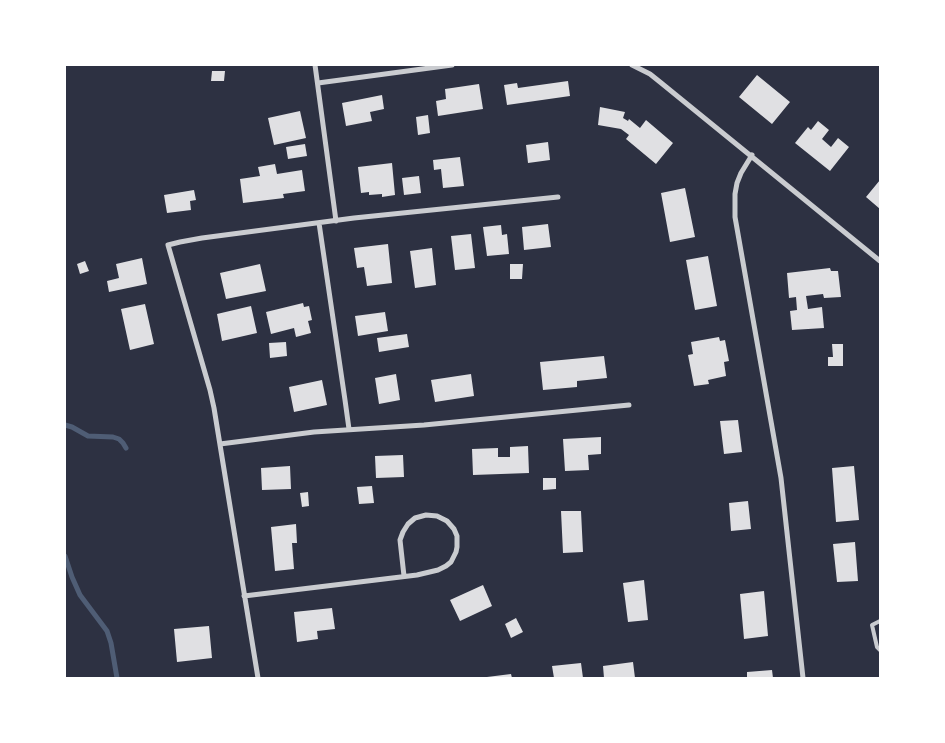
<!DOCTYPE html>
<style>
body{margin:0}
#map{position:relative;width:945px;height:743px;overflow:hidden;background:#2d3142;font-family:Mulish,sans-serif}
canvas{display:block}
.frame{position:absolute;inset:0;border:66px solid #fff;pointer-events:none}
</style>
<div id="map">
<canvas width="945" height="743"></canvas>
<div class="frame"></div>
</div>
<script>
const ctx = document.querySelector('canvas').getContext('2d');
ctx.lineJoin = 'round';
const poly = rows => new Path2D(rows.map(r => 'M' + r).join(''));
function trace(path, color, width, dash) { ctx.strokeStyle = color; ctx.lineWidth = width; ctx.lineCap = dash ? 'butt' : 'round'; ctx.setLineDash(dash || []); ctx.stroke(path); }
function fill(path, color) { ctx.fillStyle = color; ctx.fill(path, 'evenodd'); }
trace(poly([
 [65,425,72,427,88,436,113,437,119,439,123,443,126,448],
 [65,556,72,577,80,595,107,631,111,643,117,678]
]), '#4f5d75', 5);
fill(poly([
 [212,71,225,71,224,81,211,81],
 [757,75,790,102,772,124,739,97],
 [568,81,570,96,507,105,504,85,517,83,518,88],
 [479,84,483,109,438,116,436,101,446,99,445,89],
 [382,95,384,109,370,112,372,121,346,126,342,103],
 [600,107,625,112,623,118,628,121,629,119,640,128,646,120,673,143,656,164,626,139,629,135,621,129,598,125],
 [300,111,306,138,274,145,268,118],
 [428,115,430,133,418,135,416,117],
 [818,121,829,130,822,139,831,147,838,138,849,147,830,171,795,143,808,127,811,130],
 [548,142,550,160,528,163,526,145],
 [305,144,307,156,288,159,286,147],
 [460,157,464,186,443,188,441,169,434,170,433,160],
 [392,163,395,195,382,197,382,194,369,195,369,192,361,193,358,167],
 [275,164,277,174,302,170,305,191,283,194,284,198,243,203,240,179,260,176,258,167],
 [419,176,421,193,404,195,402,178],
 [880,180,880,209,866,197],
 [685,188,695,237,670,242,661,193],
 [194,190,196,200,190,201,191,210,167,213,164,195],
 [548,224,551,247,524,250,522,227],
 [501,225,502,235,507,234,509,254,487,256,483,227],
 [471,234,475,268,455,270,451,236],
 [388,244,392,283,367,286,364,267,357,268,354,248],
 [432,248,436,285,415,288,410,251],
 [708,256,717,306,695,310,686,260],
 [142,258,147,284,109,292,107,281,119,278,116,264],
 [85,261,89,271,80,274,77,264],
 [260,264,266,291,226,299,220,273],
 [510,264,523,264,522,279,510,279],
 [830,268,831,271,838,271,841,297,824,298,823,294,806,296,808,309,822,307,824,328,792,330,790,311,797,310,796,297,789,298,787,273],
 [303,303,304,307,309,306,312,320,308,321,311,333,296,337,294,328,271,334,266,312],
 [145,304,154,344,130,350,121,309],
 [251,306,257,333,222,341,217,314],
 [385,312,388,331,358,336,355,316],
 [407,334,409,347,379,352,377,338],
 [719,337,720,341,725,340,729,361,724,362,726,376,708,380,709,384,694,386,688,355,693,354,691,342],
 [286,342,287,356,270,358,269,343],
 [832,344,843,344,843,366,828,366,828,357,833,357],
 [604,356,607,378,577,381,577,387,543,390,540,362],
 [396,374,400,400,379,404,375,378],
 [471,374,474,396,435,402,431,380],
 [322,380,327,405,294,412,289,387],
 [738,420,742,452,724,454,720,421],
 [601,437,601,454,588,455,589,470,565,471,563,439],
 [528,446,529,473,473,475,472,449,498,448,498,457,510,457,510,447],
 [403,455,404,477,376,478,375,456],
 [290,466,291,489,262,490,261,468],
 [854,466,859,520,836,522,832,468],
 [543,478,556,478,556,489,543,490],
 [372,486,374,503,359,504,357,487],
 [308,492,309,506,302,507,300,493],
 [748,501,751,529,731,531,729,503],
 [561,511,581,511,583,552,563,553],
 [296,524,297,543,292,543,294,569,275,571,271,527],
 [855,542,858,581,837,582,833,544],
 [644,580,648,620,628,622,623,583],
 [483,585,492,606,460,621,450,600],
 [764,591,768,636,744,639,740,594],
 [332,608,335,629,317,631,318,639,297,642,294,612],
 [516,618,523,632,511,638,505,624],
 [209,626,212,658,177,662,174,629],
 [633,662,635,678,604,678,603,666],
 [581,663,583,678,554,678,552,666],
 [772,670,773,678,747,678,747,672],
 [511,674,512,678,487,678,487,677]
]), '#e0e0e3');
trace(poly([
 [880,621,872,625,877,647,880,650]
]), '#caccd0', 4);
trace(poly([
 [315,65,336,221],
 [632,65,650,74,660,82,880,261],
 [318,83,452,65],
 [752,155,741,173,737,183,735,194,735,217,781,478,803,678],
 [319,223,345,400,349,429],
 [220,444,314,432,424,425,629,405],
 [244,596,417,575,438,570,446,566,451,562,456,552,457,547,457,536,454,529,447,521,437,516,426,515,415,518,408,524,403,532,400,540,404,576],
 [258,678,214,408,210,390,168,245,180,242,202,238,354,218,558,197]
]), '#caccd0', 5);
</script>
